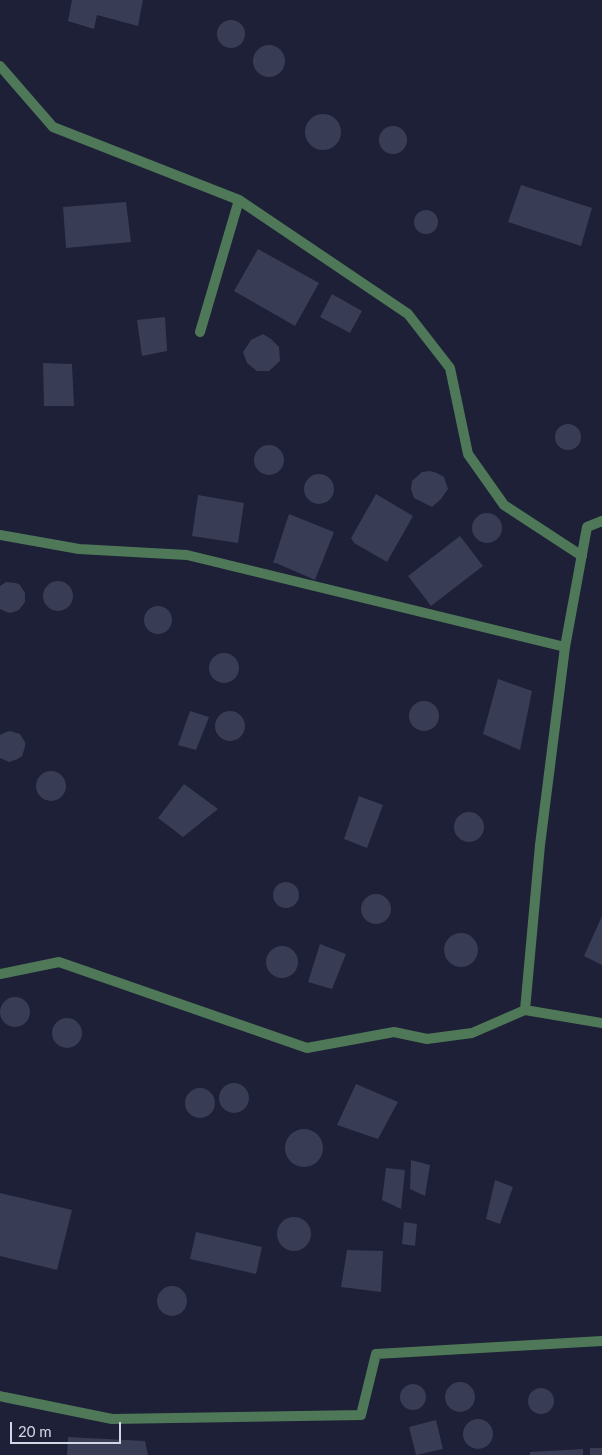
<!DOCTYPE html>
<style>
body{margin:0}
#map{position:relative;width:602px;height:1455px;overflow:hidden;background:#1d2036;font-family:Lato,sans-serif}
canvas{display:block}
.scale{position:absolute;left:10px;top:1422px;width:111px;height:22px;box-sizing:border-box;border:2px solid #d3d6e5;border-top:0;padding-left:6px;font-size:15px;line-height:18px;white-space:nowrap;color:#d3d6e5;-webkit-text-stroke:4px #1d2036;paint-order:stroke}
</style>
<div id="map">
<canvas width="602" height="1455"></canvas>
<div class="scale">20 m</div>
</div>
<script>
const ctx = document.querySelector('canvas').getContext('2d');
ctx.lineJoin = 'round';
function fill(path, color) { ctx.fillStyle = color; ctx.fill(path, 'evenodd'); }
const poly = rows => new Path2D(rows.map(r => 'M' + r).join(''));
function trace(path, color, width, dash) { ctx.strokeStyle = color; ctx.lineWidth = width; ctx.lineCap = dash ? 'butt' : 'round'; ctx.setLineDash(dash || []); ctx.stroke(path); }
fill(poly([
 [72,0,143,0,138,26,97,15,94,29,68,21],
 '217 34a14 14 0 1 1 28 0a14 14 0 1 1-28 0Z',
 '253 61a16 16 0 1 1 32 0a16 16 0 1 1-32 0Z',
 '305 132a18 18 0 1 1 36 0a18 18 0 1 1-36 0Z',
 '379 140a14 14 0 1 1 28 0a14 14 0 1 1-28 0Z',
 [521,185,592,208,581,246,508,222],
 [126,202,131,242,66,248,63,207],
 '414 222a12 12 0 1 1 24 0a12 12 0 1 1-24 0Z',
 [258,249,319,283,295,326,234,291],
 [332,294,362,311,350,333,320,317],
 [165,317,167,351,142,356,137,320],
 [263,334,271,339,279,347,280,361,269,371,257,371,247,363,243,352,251,340],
 [43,363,72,364,74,406,44,406],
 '555 437a13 13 0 1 1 26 0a13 13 0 1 1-26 0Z',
 '254 460a15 15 0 1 1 30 0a15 15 0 1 1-30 0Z',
 [430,471,437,473,444,477,448,489,441,499,432,507,414,498,411,489,412,481,422,472],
 '304 489a15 15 0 1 1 30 0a15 15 0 1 1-30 0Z',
 [376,494,413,516,387,562,354,543,351,538],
 [198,495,244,503,238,543,192,536],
 '472 528a15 15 0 1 1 30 0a15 15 0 1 1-30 0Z',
 [289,514,334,532,315,580,276,563,273,563],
 [460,536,483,566,431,606,408,576],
 '43 596a15 15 0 1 1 30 0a15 15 0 1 1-30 0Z',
 [6,582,16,583,20,585,25,593,25,602,19,610,14,612,9,613,0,609,0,586],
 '144 620a14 14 0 1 1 28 0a14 14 0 1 1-28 0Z',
 '209 668a15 15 0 1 1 30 0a15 15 0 1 1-30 0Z',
 [498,679,532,691,520,750,483,734],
 '409 716a15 15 0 1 1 30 0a15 15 0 1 1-30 0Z',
 '215 726a15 15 0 1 1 30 0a15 15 0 1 1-30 0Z',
 [190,711,209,717,196,750,178,745],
 [10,731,20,734,25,742,25,747,22,756,18,759,9,762,0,758,0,735,6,732],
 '36 786a15 15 0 1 1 30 0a15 15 0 1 1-30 0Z',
 [184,784,218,809,183,837,158,818],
 [359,796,383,805,367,848,344,839],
 '454 827a15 15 0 1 1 30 0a15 15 0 1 1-30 0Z',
 '273 895a13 13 0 1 1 26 0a13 13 0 1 1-26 0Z',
 '361 909a15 15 0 1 1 30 0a15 15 0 1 1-30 0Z',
 [602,916,602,965,584,956],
 '444 950a17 17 0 1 1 34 0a17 17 0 1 1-34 0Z',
 [320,944,346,954,332,989,308,982],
 '266 962a16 16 0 1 1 32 0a16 16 0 1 1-32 0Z',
 '0 1012a15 15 0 1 1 30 0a15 15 0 1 1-30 0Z',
 '52 1033a15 15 0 1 1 30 0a15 15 0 1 1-30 0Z',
 '219 1098a15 15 0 1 1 30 0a15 15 0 1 1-30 0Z',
 [356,1084,398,1102,378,1139,337,1125],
 '185 1103a15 15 0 1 1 30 0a15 15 0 1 1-30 0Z',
 '285 1148a19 19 0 1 1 38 0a19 19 0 1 1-38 0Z',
 [411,1160,430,1165,425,1196,410,1189],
 [386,1168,405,1170,401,1209,382,1200],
 [495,1180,513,1187,500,1224,486,1219],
 [0,1193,72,1210,57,1270,0,1256],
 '277 1234a17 17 0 1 1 34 0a17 17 0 1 1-34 0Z',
 [404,1222,417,1224,415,1246,402,1244],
 [196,1232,262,1247,256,1274,190,1259],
 [347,1250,383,1251,381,1292,341,1287],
 '157 1301a15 15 0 1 1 30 0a15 15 0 1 1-30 0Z',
 '445 1397a15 15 0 1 1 30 0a15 15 0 1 1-30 0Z',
 '400 1397a13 13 0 1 1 26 0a13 13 0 1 1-26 0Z',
 '528 1401a13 13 0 1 1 26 0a13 13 0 1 1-26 0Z',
 '463 1434a15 15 0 1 1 30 0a15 15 0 1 1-30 0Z',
 [436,1420,443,1449,416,1455,409,1427],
 [68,1437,145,1441,148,1455,67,1455],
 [590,1448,602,1448,602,1455,590,1455],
 [583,1449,583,1455,530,1455,530,1452]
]), '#383c54');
trace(poly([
 [0,66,53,127,239,200],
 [200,332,239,200,408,314,450,368,468,454,504,505,582,556],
 [0,535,79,549,187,555,565,647],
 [0,974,59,962,307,1048,394,1032,427,1039,472,1033,525,1010,602,1023],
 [525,1010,540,845,565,647,587,527,602,521],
 [0,1396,4,1397,112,1419,361,1415,376,1354,602,1341]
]), '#4e7857', 10);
</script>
